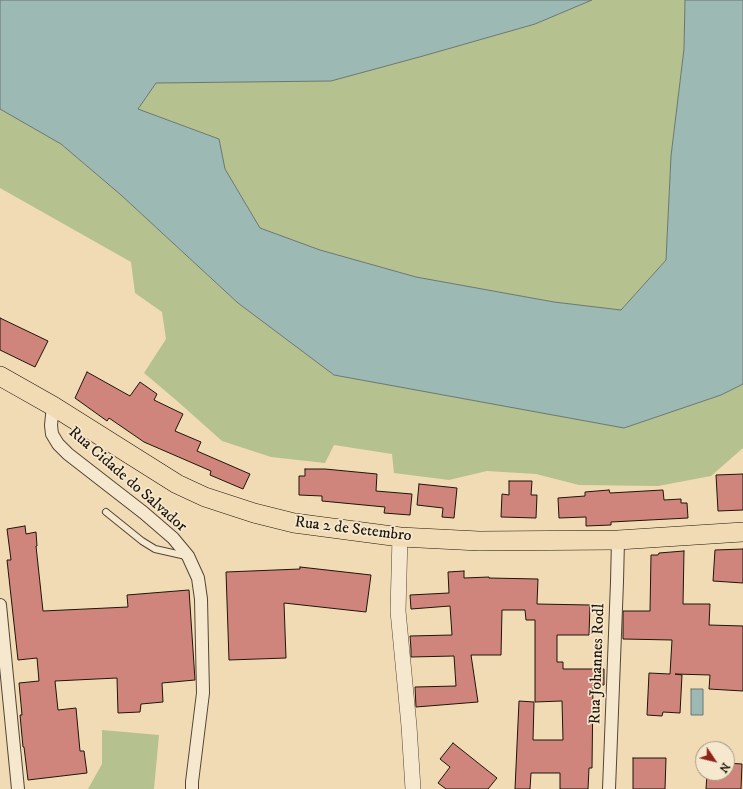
<!DOCTYPE html>
<style>
body{margin:0}
#map{position:relative;width:743px;height:789px;overflow:hidden;background:#f1dbb5;font-family:"IM FELL DW Pica",serif}
canvas{display:block}
.north{position:absolute;left:695px;top:741px;width:40px;height:40px;box-sizing:border-box;background:#f6e8cf;border:1px solid #a09480;border-radius:50%;rotate:125deg;font-size:11px;font-weight:700;line-height:16px;text-align:center;color:#1e1509}
.north::after{content:'';display:block;margin:auto;width:14px;height:18px;background:#8f2418;clip-path:polygon(50% 0,100% 100%,50% 72%,0 100%)}
</style>
<div id="map">
<canvas width="743" height="789"></canvas>
<div class="north">N</div>
</div>
<script>
const ctx = document.querySelector('canvas').getContext('2d');
ctx.lineJoin = 'round';
function fill(path, color) { ctx.fillStyle = color; ctx.fill(path, 'evenodd'); }
const poly = rows => new Path2D(rows.map(r => 'M' + r).join(''));
function trace(path, color, width, dash) { ctx.strokeStyle = color; ctx.lineWidth = width; ctx.lineCap = dash ? 'butt' : 'round'; ctx.setLineDash(dash || []); ctx.stroke(path); }
function write(font, color, halo, rows, align = 'center') {
  ctx.font = font + ' "IM FELL DW Pica",serif'; ctx.lineWidth = 3.5; ctx.setLineDash([]); ctx.textBaseline = 'middle'; ctx.strokeStyle = halo; ctx.fillStyle = color; for (const [text, x, y, turn = 0] of rows) {
    ctx.save(); ctx.translate(x, y); ctx.rotate((+turn || 0) * Math.PI / 180); ctx.textAlign = isNaN(turn) ? turn : align; if (halo) ctx.strokeText(text, 0, 0); ctx.fillText(text, 0, 0); ctx.restore();
  }
}
fill(poly([
 [592,0,685,0,684,49,671,156,666,260,621,310,554,302,416,277,320,250,260,228,225,169,219,139,138,109,156,83,331,81,423,56,535,24],
 [0,109,61,144,121,195,238,303,334,375,624,428,721,395,743,384,743,448,711,476,658,486,579,485,536,474,487,471,449,480,394,473,392,454,334,445,325,463,271,457,222,441,176,400,144,373,166,339,162,312,135,293,131,262,0,188],
 [102,730,159,735,154,789,88,789,102,764]
]), '#b6c190');
const water = poly([
 [0,0,592,0,535,24,423,56,331,81,156,83,138,109,219,139,225,169,260,228,320,250,416,277,554,302,621,310,666,260,671,156,684,49,685,0,743,0,743,384,721,395,624,428,334,375,238,303,121,195,61,144,0,109,0,0],
 [691,689,703,689,703,715,691,715,691,689]
]);
fill(water, '#9cb9b4');
trace(water, '#6a7770', 1);
const building = poly([
 [0,318,48,341,35,367,0,350,0,318],
 [87,372,130,396,140,382,157,394,154,400,183,414,175,431,201,442,197,451,250,474,243,489,210,475,211,471,144,442,109,418,107,421,75,398,87,372],
 [305,469,325,469,377,474,376,491,412,494,410,515,384,513,385,507,322,501,322,496,299,495,299,476,305,476,305,469],
 [743,474,743,510,718,511,716,475,743,474],
 [509,481,532,481,531,495,537,495,536,518,501,517,502,494,509,495,509,481],
 [419,484,457,488,454,518,442,517,443,508,417,505,419,484],
 [609,490,610,493,663,490,664,500,681,499,681,503,687,503,688,518,611,522,611,525,586,526,586,517,559,518,558,498,585,496,585,492,609,490],
 [25,526,26,534,36,532,37,546,36,546,43,611,128,607,127,595,189,590,195,680,162,683,163,702,141,704,140,712,118,713,117,678,55,681,58,710,76,708,80,751,84,751,87,773,28,780,24,747,23,747,20,715,22,715,19,683,39,681,37,658,18,660,7,560,11,560,7,529,25,526],
 [743,549,743,583,713,581,715,550,743,549],
 [684,551,683,604,710,604,709,625,743,626,743,691,709,689,710,675,675,674,682,675,680,713,663,712,662,716,647,715,649,673,670,674,672,640,623,639,623,611,650,611,651,555,658,555,659,553,684,551],
 [300,567,371,575,366,612,284,603,286,658,229,660,226,572,300,569,300,567],
 [464,571,464,578,489,577,489,578,538,579,537,604,590,605,589,635,557,635,557,662,563,662,563,669,604,669,604,685,593,685,592,768,589,768,588,789,560,789,560,773,531,773,530,789,515,789,519,701,534,702,533,740,563,740,562,701,535,702,535,620,526,620,525,610,502,610,501,655,471,655,478,702,416,707,415,687,456,686,454,656,411,657,411,649,410,636,452,635,450,606,411,609,410,595,449,593,448,572,464,571],
 [453,743,497,778,488,789,446,789,438,783,450,767,440,759,453,743],
 [633,758,666,758,665,789,633,789,633,758],
 [727,763,742,764,741,789,706,789,707,773,727,773,727,763]
]);
fill(building, '#cf857b');
trace(building, '#1e1509', 1);
const service = poly([
 [106,512,142,541,155,549,186,556]
]);
const minor = poly([
 [53,406,51,425,52,434,58,444,68,454,144,513,173,538,188,556,198,578,201,599,203,693,192,782,192,789],
 [0,605,18,789],
 [609,789,617,582,618,540]
]);
const tertiary = poly([
 [400,537,398,611,409,726,413,789]
]);
const primary = poly([
 [0,376,53,406,177,484,205,497,254,513,294,523,400,537,479,541,618,540,743,532]
]);
trace(service, '#534634', 8);
trace(minor, '#534634', 14);
trace(tertiary, '#534634', 16);
trace(primary, '#1e1509', 20);
trace(service, '#f6e8cf', 6);
trace(minor, '#f6e8cf', 12);
trace(tertiary, '#f6e8cf', 15);
trace(primary, '#f1dbb5', 19);
write('16px', '#1e1509', '#f6e8cf', [
 ["Rua Cidade do Salvador",127,480,41],
 ["Rua 2 de Setembro",353,530,7],
 ["Rua Johannes Rodl",598,664,-88]
]);
</script>
